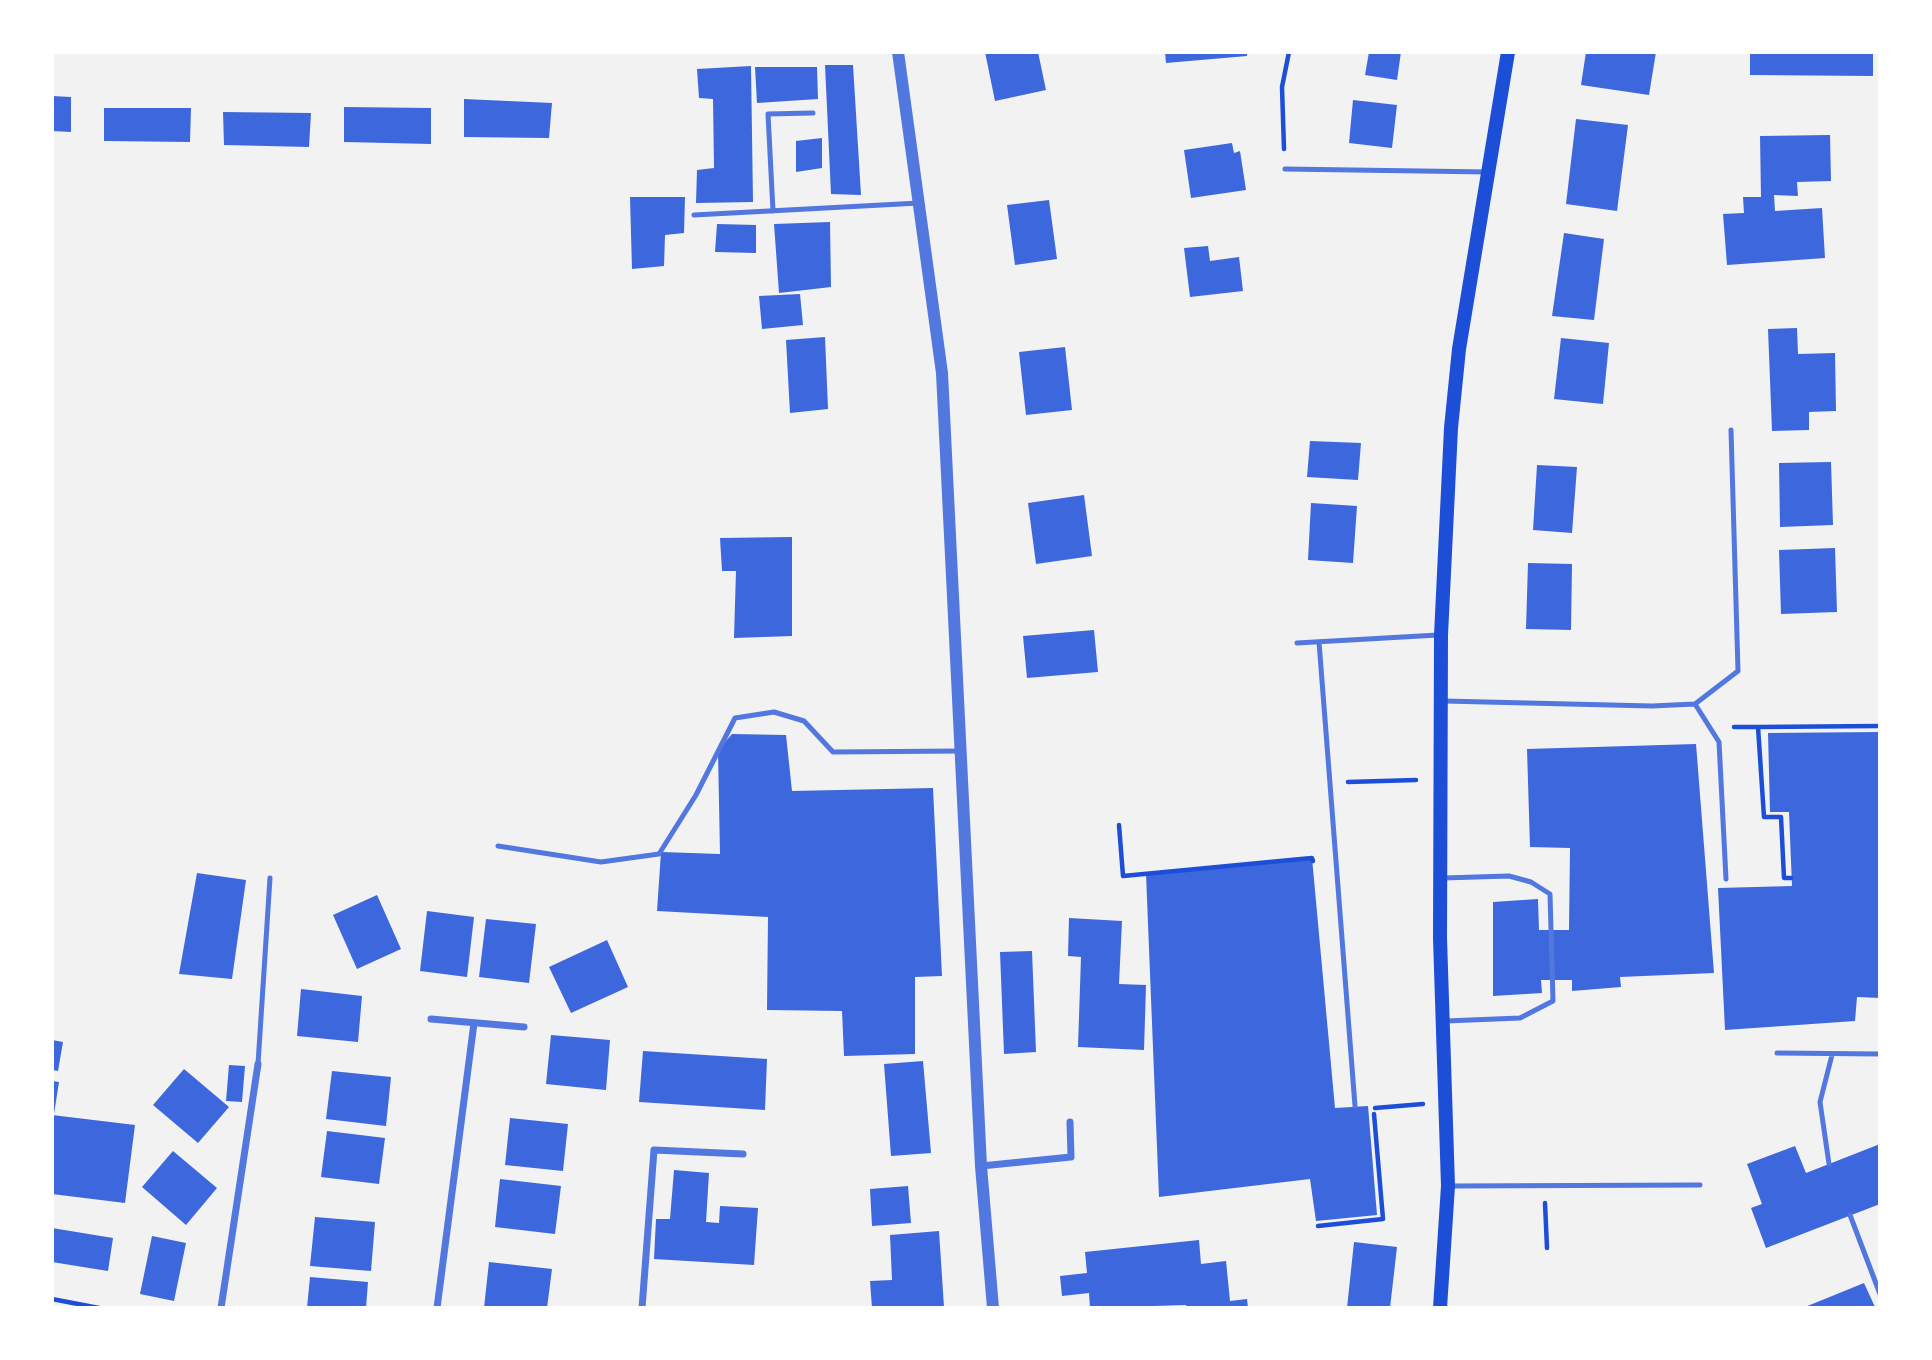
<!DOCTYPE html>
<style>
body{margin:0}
#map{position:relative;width:1932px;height:1360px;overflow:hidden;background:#f2f2f2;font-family:"Exo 2",sans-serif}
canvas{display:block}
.frame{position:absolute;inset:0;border:54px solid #fff;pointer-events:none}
</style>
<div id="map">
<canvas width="1932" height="1360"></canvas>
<div class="frame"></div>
</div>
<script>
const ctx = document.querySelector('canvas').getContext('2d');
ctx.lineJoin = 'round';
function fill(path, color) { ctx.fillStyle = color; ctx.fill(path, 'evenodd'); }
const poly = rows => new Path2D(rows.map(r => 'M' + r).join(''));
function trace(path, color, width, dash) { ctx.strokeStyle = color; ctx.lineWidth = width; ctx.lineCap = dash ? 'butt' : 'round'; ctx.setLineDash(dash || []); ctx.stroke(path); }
fill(poly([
 [985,52,1038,52,1046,90,995,101],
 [1165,52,1247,52,1247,56,1166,63],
 [1369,52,1401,52,1397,80,1365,75],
 [1586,52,1656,52,1649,95,1581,85],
 [1750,52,1873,52,1873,76,1750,75],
 [825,65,853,65,861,195,831,194],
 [751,66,753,202,696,203,697,170,714,168,713,99,699,98,697,69],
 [755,67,817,67,818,99,757,103],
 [52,96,71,97,71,132,52,131],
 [464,99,552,103,549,138,464,137],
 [1353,100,1397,105,1392,148,1349,143],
 [344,107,431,108,431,144,344,142],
 [104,108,191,108,190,142,104,141],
 [223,112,311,113,309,147,224,145],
 [1576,119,1628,125,1617,211,1566,204],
 [1830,135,1831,181,1797,182,1798,196,1774,195,1775,211,1822,208,1825,258,1727,265,1723,214,1744,213,1743,197,1761,197,1760,136],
 [822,138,822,168,796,172,796,141],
 [1232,143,1234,153,1240,151,1246,190,1191,198,1184,150],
 [630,197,685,197,684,233,665,235,664,266,632,269],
 [1049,200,1057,259,1015,265,1007,205],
 [830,222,831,287,779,293,774,224],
 [717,224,756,225,756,253,715,252],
 [1564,233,1604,239,1594,320,1552,316],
 [1208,246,1210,261,1239,257,1243,291,1190,297,1184,248],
 [800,294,803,325,762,329,759,296],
 [1797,328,1798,354,1835,353,1836,411,1809,412,1809,430,1772,431,1768,329],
 [825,337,828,409,790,413,786,340],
 [1561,338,1609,343,1603,404,1554,399],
 [1065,347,1072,410,1026,415,1019,352],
 [1310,441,1361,443,1358,480,1307,477],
 [1831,462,1833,525,1780,527,1779,463],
 [1537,465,1577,467,1572,533,1533,530],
 [1084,495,1092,556,1036,564,1028,503],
 [1311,503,1357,506,1353,563,1308,560],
 [792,537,792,636,734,638,736,571,722,571,720,538],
 [1835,548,1837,612,1781,614,1779,550],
 [1528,563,1572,564,1571,630,1526,629],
 [1094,630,1098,672,1027,678,1023,636],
 [1880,732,1880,998,1857,997,1855,1021,1725,1030,1718,888,1792,886,1789,812,1770,812,1768,733],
 [732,734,786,735,792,791,933,788,942,976,915,977,915,1054,844,1056,842,1011,767,1010,768,917,657,911,661,852,720,854,718,750],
 [1696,744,1714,973,1620,977,1621,987,1572,991,1572,980,1541,980,1542,993,1493,996,1493,902,1538,899,1539,930,1569,930,1570,848,1530,847,1527,749],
 [1312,858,1335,1108,1368,1106,1377,1215,1316,1221,1310,1179,1159,1197,1146,874],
 [197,873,246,880,232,979,179,974],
 [377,895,401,949,357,969,333,915],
 [427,911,474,917,467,977,420,971],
 [1069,918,1122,921,1119,984,1146,985,1144,1050,1078,1047,1081,957,1068,956],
 [486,919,536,924,529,983,479,977],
 [607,940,628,987,571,1013,549,967],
 [1032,951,1036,1052,1004,1054,1000,952],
 [301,989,362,996,358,1042,297,1036],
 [551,1035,610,1040,606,1090,546,1084],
 [52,1040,63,1042,58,1071,52,1070],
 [643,1051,767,1059,765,1110,639,1102],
 [923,1061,931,1153,891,1156,884,1064],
 [229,1065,245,1066,242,1102,226,1101],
 [184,1069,229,1107,198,1143,153,1105],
 [332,1071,391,1077,386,1126,326,1119],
 [52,1081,59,1082,54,1114,52,1114],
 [52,1115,135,1125,125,1203,52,1194],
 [510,1118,568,1124,563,1171,505,1165],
 [327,1131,385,1138,379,1184,321,1177],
 [1880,1144,1880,1204,1766,1248,1751,1208,1762,1204,1747,1164,1795,1146,1806,1173],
 [173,1151,217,1188,186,1225,142,1187],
 [674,1170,709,1173,706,1222,719,1223,720,1206,758,1208,754,1265,654,1259,656,1219,670,1219],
 [500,1179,561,1186,555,1234,495,1227],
 [908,1186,911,1223,872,1226,870,1189],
 [315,1217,375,1222,371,1271,310,1266],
 [52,1228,113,1238,108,1271,52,1262],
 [939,1231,944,1307,872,1308,870,1281,892,1280,890,1235],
 [152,1236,186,1243,174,1301,140,1294],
 [1199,1240,1201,1264,1226,1261,1230,1301,1247,1299,1248,1308,1186,1308,1186,1305,1090,1308,1089,1293,1062,1296,1060,1276,1087,1273,1085,1252],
 [1354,1242,1397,1247,1390,1308,1347,1308],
 [489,1262,552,1269,547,1308,484,1308],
 [310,1277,368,1282,366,1308,307,1308],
 [1864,1283,1875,1307,1805,1307]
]), '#3d67dc');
trace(poly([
 [1284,149,1282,87,1289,52],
 [1734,727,1758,727],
 [1348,782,1416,780],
 [1119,825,1123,876,1301,859,1312,858,1313,861],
 [1791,878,1784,878,1781,817,1764,817,1758,727,1880,726],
 [1375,1108,1423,1104],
 [1545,1203,1547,1248],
 [1318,1226,1383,1219,1374,1114],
 [52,1299,99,1308]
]), '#1d4ed8', 4.5);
trace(poly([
 [1285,169,1488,172],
 [773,211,768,114,813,113],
 [694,215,919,203],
 [1319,642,1355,1106],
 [1297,643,1438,635],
 [1444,701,1652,706,1695,704,1738,671,1731,430],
 [1695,704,1719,742,1726,879],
 [498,846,601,862,659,854,696,795,735,718,774,712,804,721,833,752,960,751],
 [1443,878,1509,876,1531,882,1550,894,1553,1001,1520,1018,1446,1021],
 [1777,1053,1880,1054],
 [258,1064,270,878],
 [1829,1164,1820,1102,1832,1055],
 [1451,1186,1700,1185],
 [1850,1215,1880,1294]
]), '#5277de', 5);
trace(poly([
 [431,1019,524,1027],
 [981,1166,1071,1157,1070,1122],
 [221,1308,258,1064],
 [437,1308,474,1023],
 [642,1308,654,1150,743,1154]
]), '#5277de', 7);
trace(poly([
 [898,52,942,373,981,1166,993,1308]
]), '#5277de', 12);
trace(poly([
 [1440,1308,1448,1186,1440,938,1441,635,1451,428,1459,349,1508,52]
]), '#1d4ed8', 14);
</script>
